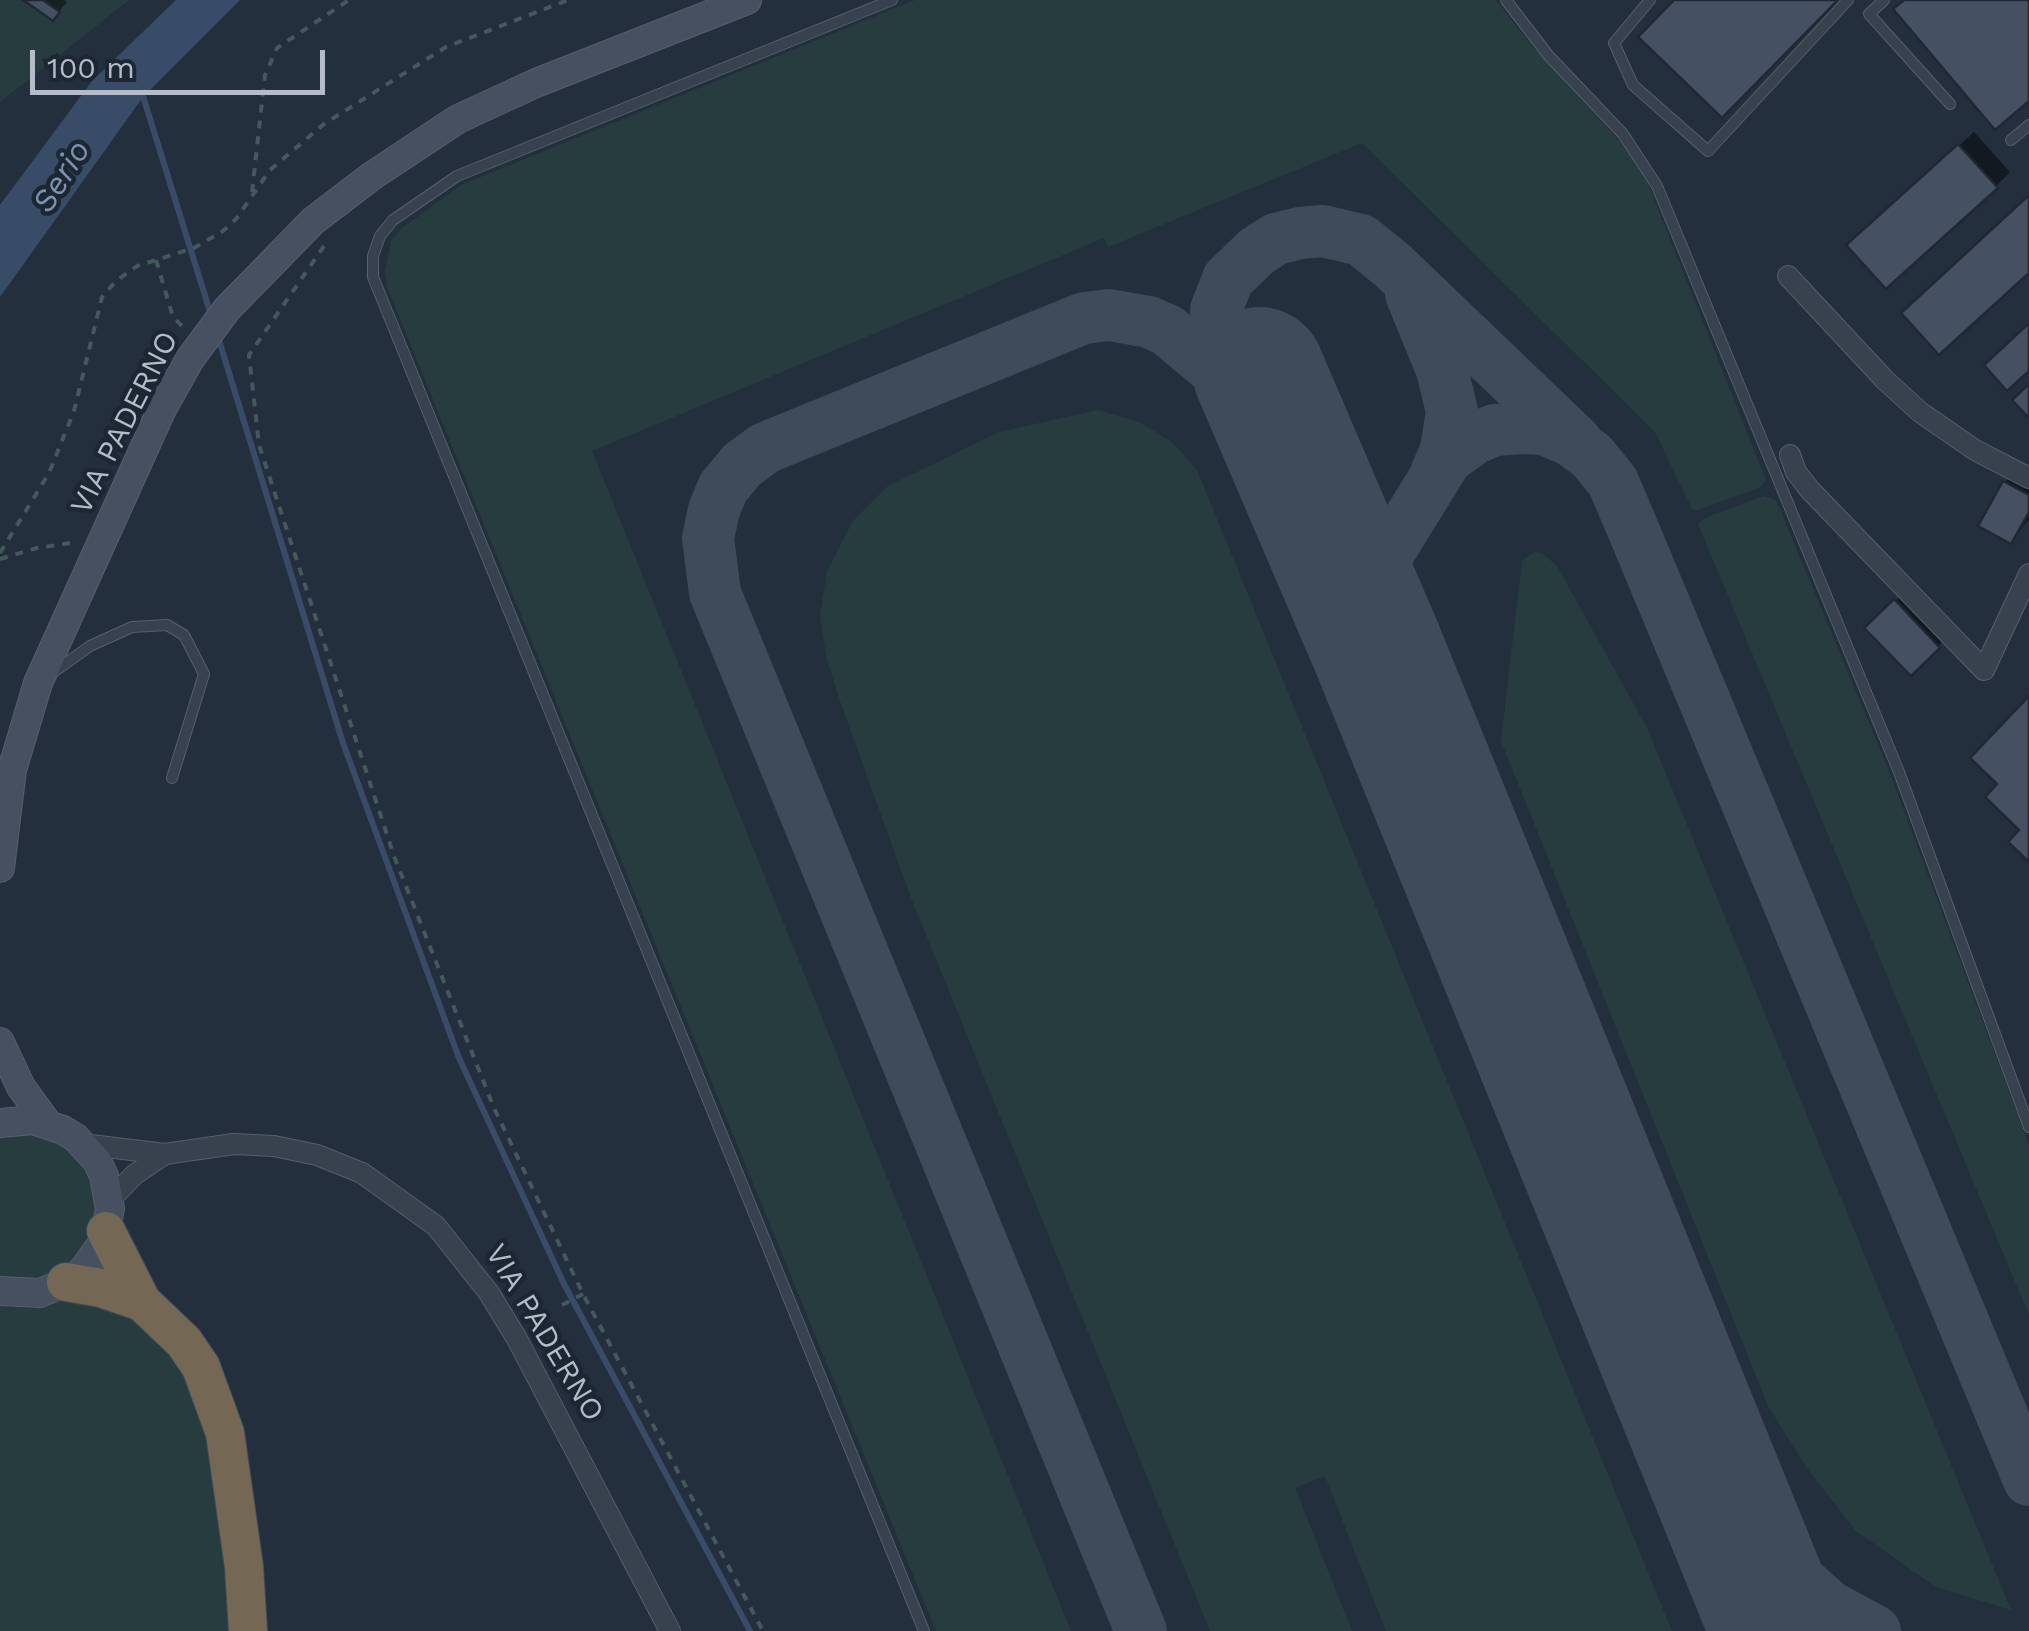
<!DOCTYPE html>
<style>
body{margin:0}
#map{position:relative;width:2029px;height:1631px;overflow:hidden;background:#242f3e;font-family:"Work Sans",sans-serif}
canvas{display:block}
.scale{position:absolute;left:30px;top:50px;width:295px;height:45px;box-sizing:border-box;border:5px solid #b4bcc9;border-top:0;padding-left:12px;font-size:30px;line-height:35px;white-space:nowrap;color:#b4bcc9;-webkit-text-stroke:8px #1d2633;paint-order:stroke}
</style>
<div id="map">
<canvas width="2029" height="1631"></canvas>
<div class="scale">100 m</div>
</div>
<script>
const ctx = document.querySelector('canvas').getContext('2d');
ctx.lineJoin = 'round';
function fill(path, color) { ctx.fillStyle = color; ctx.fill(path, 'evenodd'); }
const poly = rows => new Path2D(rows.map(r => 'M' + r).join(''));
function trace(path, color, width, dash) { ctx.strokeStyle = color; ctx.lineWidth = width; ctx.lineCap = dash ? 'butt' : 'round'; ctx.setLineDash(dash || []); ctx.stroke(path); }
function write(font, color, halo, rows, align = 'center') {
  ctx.font = font + ' "Work Sans",sans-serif'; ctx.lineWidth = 9; ctx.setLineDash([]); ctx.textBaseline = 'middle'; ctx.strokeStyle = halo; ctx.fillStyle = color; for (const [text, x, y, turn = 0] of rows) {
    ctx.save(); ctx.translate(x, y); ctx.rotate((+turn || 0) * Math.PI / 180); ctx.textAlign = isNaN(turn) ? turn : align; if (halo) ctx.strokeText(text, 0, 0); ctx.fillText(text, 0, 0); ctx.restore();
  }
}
fill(poly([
 [0,0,129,0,0,102],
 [915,0,1496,0,1536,51,1628,150,1649,186,1766,480,1761,487,1698,510,1692,509,1655,432,1362,143,1108,247,1104,238,592,451,1071,1631,936,1631,387,287,385,272,391,241,402,228,461,185],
 [1098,410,1139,422,1172,442,1197,470,1672,1631,1386,1631,1325,1476,1295,1488,1352,1631,1210,1631,911,898,840,701,826,656,820,615,827,571,853,521,888,486,999,432],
 [1763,496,1776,500,1889,771,2029,1145,2029,1315,1698,524,1705,518],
 [1534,552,1542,553,1557,566,1647,728,2011,1610,1936,1587,1856,1531,1806,1467,1768,1406,1501,741,1522,561],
 [20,1131,47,1136,71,1151,87,1172,95,1201,91,1231,76,1256,52,1274,24,1281,0,1277,0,1134],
 [80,1294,147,1319,208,1406,232,1606,229,1631,0,1631,0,1304,11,1307,50,1302]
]), '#263c3f');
fill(poly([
 [176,0,240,0,143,97,0,297,0,205,92,81]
]), '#394c67');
fill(poly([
 [27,0,64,0,67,2,53,18],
 [1974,132,2010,172,1996,186,1863,232],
 [2019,468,2029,474,2029,519,2011,541,2005,482],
 [1910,587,1952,632,1911,672,1868,628]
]), '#0007');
trace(poly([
 [142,93,211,315],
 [218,337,343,743,459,1058,564,1284,750,1631]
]), '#394c67', 6);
trace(poly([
 [1411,294,1442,370,1452,411,1446,450,1436,473],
 [1343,602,1273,428,1233,385,1220,361,1215,332,1216,310,1228,279,1257,251,1276,239,1300,233,1323,231,1361,240,1392,265,1576,441],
 [1377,648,1374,589,1384,560,1447,458,1475,438,1495,430,1523,428,1544,429,1570,440,1592,456,1613,482,1638,541,2029,1480],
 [1707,1459,1737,1513,1774,1557,1829,1606,1875,1631],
 [1141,1631,715,593,708,538,714,510,723,488,742,465,765,448,1084,318,1109,315,1149,322,1167,330,1233,385]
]), '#3f4a5a', 52);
trace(poly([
 [1259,373,1377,648,1777,1631]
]), '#3f4a5a', 132);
const building = poly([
 [23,0,43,0,60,12,53,21,23,0],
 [1674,0,1838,0,1722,118,1638,37,1674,0],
 [1904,0,2029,0,2029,101,1995,130,1893,9,1904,0],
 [1958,144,1998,188,1886,289,1846,245,1958,144],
 [2029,195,2029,273,1939,355,1901,313,2029,195],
 [2029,323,2029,371,2007,391,1984,365,2029,323],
 [2029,384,2029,418,2012,400,2029,384],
 [2003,481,2029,495,2029,512,2011,544,1978,526,2003,481],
 [1894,599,1940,648,1911,676,1864,628,1894,599],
 [2029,696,2029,862,2008,842,2019,830,1985,797,1997,784,1970,758,2029,696]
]);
fill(building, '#455162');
trace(building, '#1f2835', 2.5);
const lane = poly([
 [892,0,457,176,393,220,380,236,373,256,373,277,924,1631],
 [1506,0,1548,55,1623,134,1657,186,1899,772,2029,1127],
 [1650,0,1614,43,1633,85,1708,151,1848,0],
 [1884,0,1869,14,1950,104],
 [2011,140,2029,125],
 [51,674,90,646,132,627,167,625,184,635,204,674,172,778]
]);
const street = poly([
 [1788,276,1885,380,1920,412,1975,450,2029,478],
 [1790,455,1796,472,1810,490,1984,670,2029,574],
 [82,1144,165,1154,234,1144,274,1146,317,1155,362,1173,436,1226,489,1293,517,1339,670,1631],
 [109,1201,134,1175,165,1154]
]);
const secondary = poly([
 [0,868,12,770,38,683,161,411,190,359,227,309,313,221,372,176,458,119,536,83,747,0],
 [0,1042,21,1087,48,1124],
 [0,1123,33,1120,63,1130,76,1138,97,1161,104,1176,110,1209,103,1242,84,1269,71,1280,40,1293,0,1291]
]);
const highway = poly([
 [106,1231,142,1302],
 [66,1282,101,1288,142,1302,184,1342,201,1367,225,1433,244,1567,248,1631]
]);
trace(lane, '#565f6c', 12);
trace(street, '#565f6c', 22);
trace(secondary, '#565f6c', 30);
trace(highway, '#434c59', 40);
trace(poly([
 [252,192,265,75,277,48,349,0],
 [324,246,249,355,259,445,394,856,494,1108,583,1294,763,1631],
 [156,260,173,317,184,328],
 [0,553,49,473,74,411,102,297,115,282,137,266,194,248,223,231,236,219,270,170,324,124,446,47,568,0],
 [0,559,37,548,77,542],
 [562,1305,583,1294]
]), '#44595c', 4, [8, 8]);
trace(lane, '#38414e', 10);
trace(street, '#38414e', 20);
trace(secondary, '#465061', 28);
trace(highway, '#746855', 38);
write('30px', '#b4bcc9', '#1d2633', [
 ["VIA PADERNO",125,423,-63],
 ["VIA PADERNO",544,1333,59]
]);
write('italic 32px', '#7c92b1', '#1d2633', [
 ["Serio",62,177,-58]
]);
</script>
